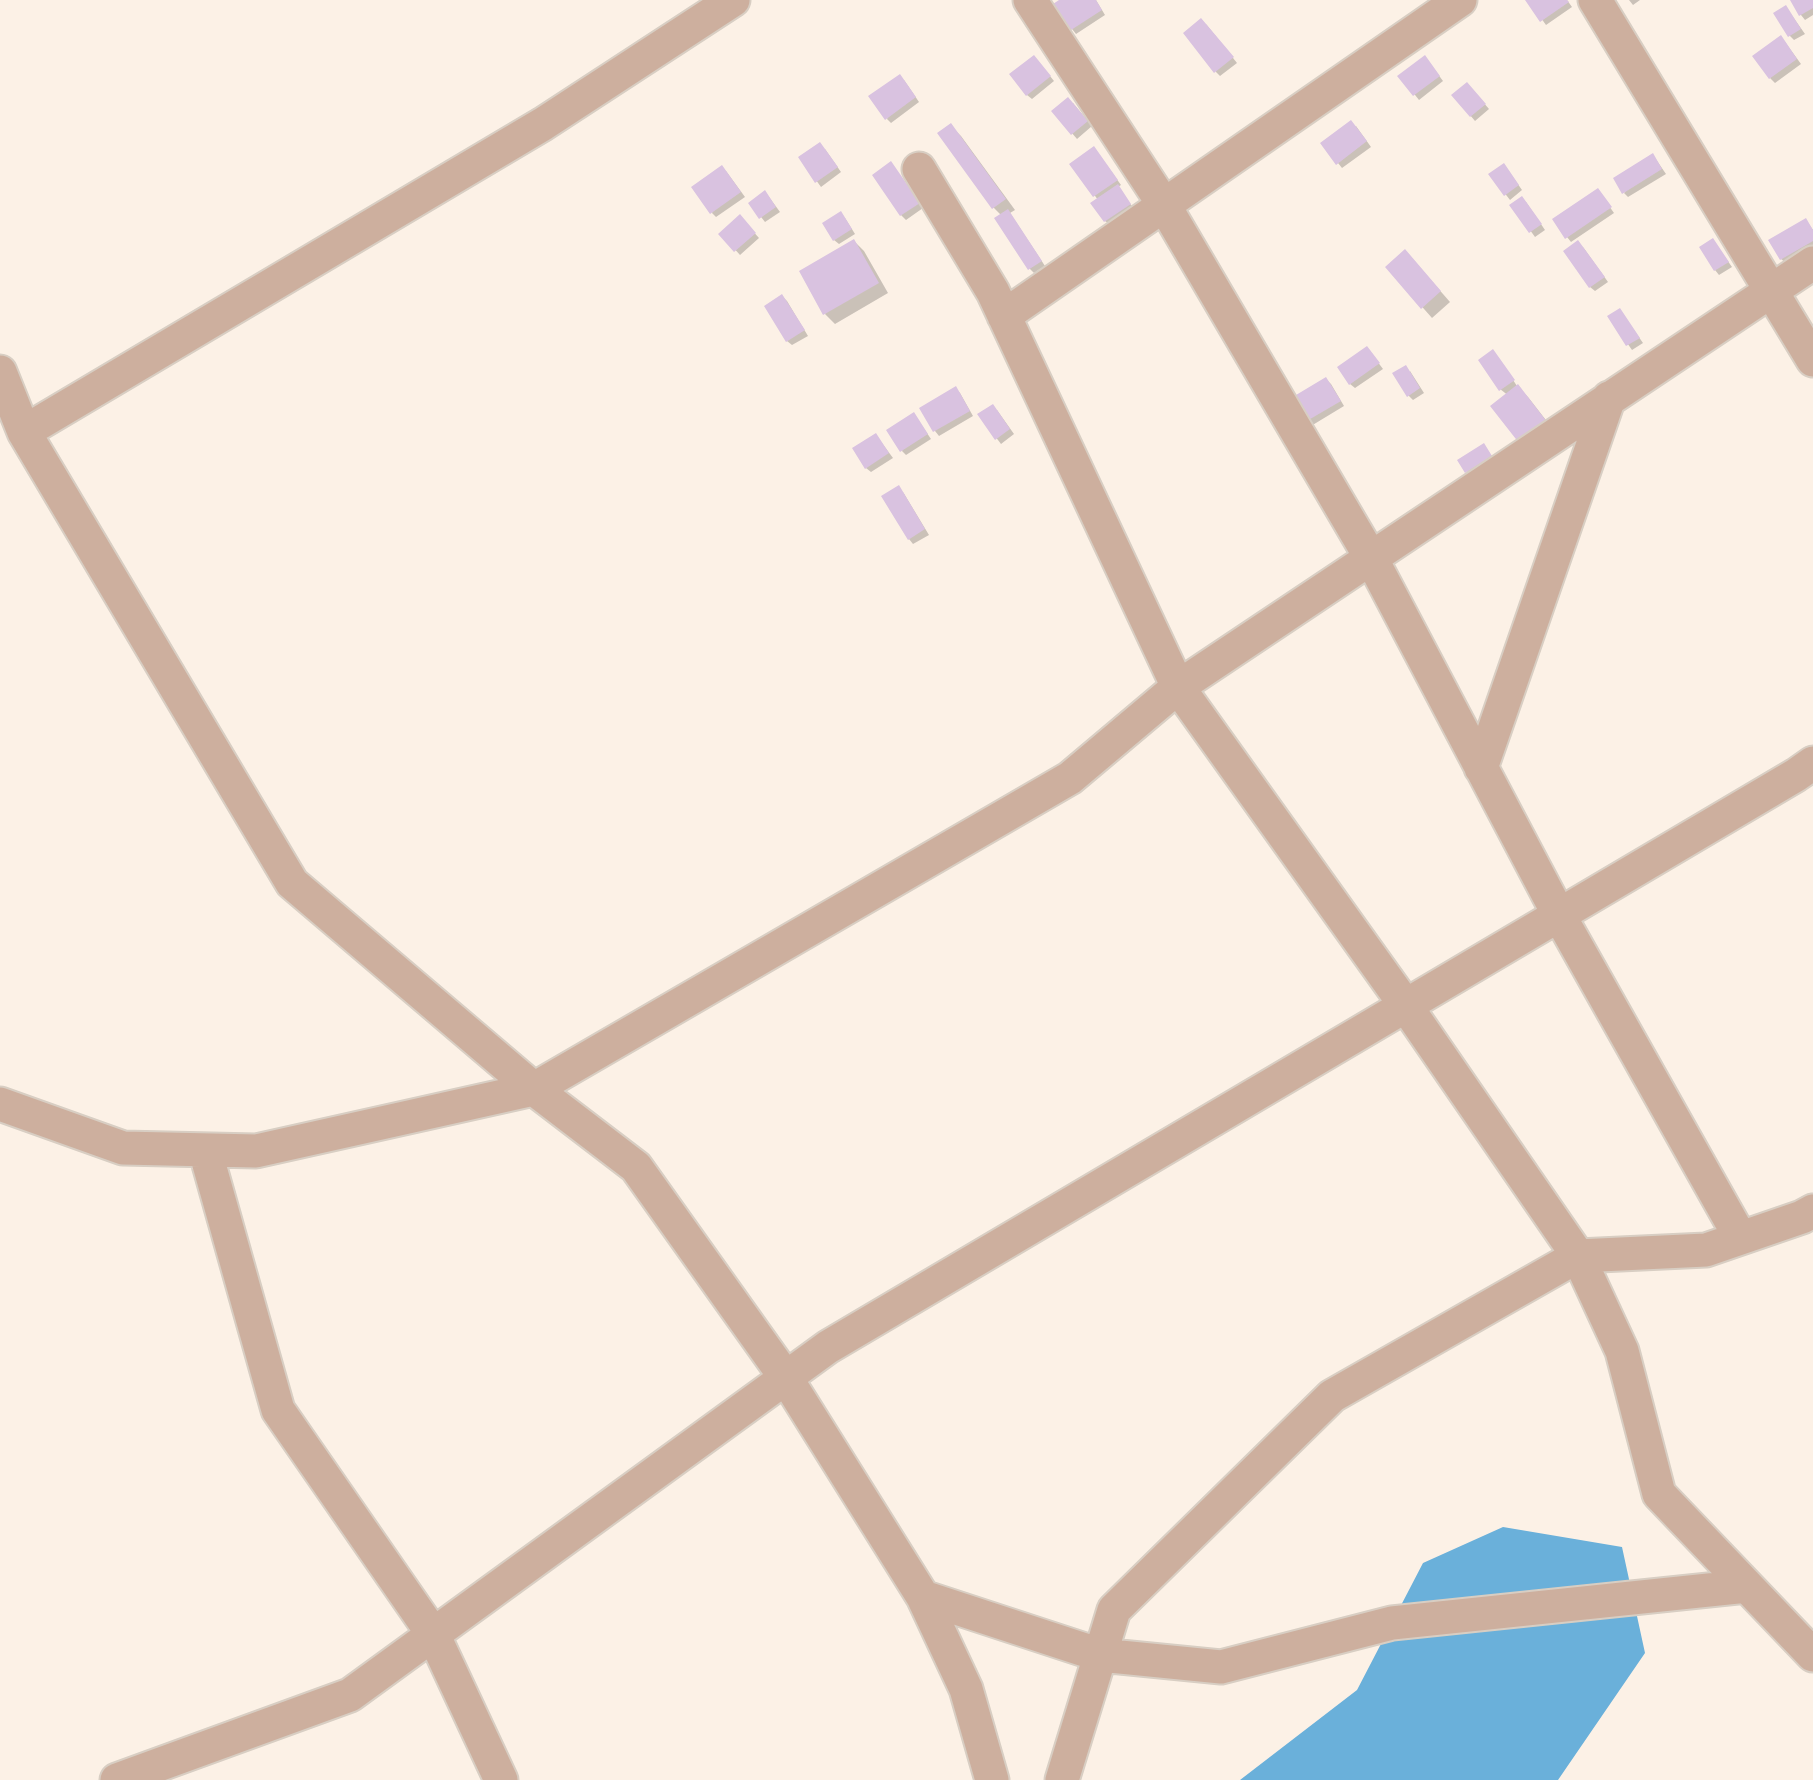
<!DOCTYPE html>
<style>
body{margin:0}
canvas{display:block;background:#fcf1e6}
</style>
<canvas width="1813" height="1780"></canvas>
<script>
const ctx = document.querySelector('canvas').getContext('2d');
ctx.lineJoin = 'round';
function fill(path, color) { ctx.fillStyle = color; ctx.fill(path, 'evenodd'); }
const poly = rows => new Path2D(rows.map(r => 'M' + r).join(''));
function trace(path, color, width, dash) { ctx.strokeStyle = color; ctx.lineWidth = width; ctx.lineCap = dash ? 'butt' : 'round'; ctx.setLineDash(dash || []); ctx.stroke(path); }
fill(poly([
 [1503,1527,1622,1547,1645,1653,1558,1780,1240,1780,1357,1690,1423,1563]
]), '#6ab0da');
fill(poly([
 [1062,0,1096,0,1105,15,1076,34,1072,29],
 [1528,0,1567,0,1572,7,1546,25],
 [1629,0,1640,0,1633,5],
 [1792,0,1813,0,1813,15,1805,20,1801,15],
 [1786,7,1805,34,1794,40,1790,36],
 [1206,24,1237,63,1220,76,1216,72],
 [1785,42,1801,64,1775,83,1770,78],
 [1038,61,1054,81,1032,99,1027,95],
 [1429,62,1443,81,1419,100,1400,76],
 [904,80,919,102,891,123,887,119],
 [1471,88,1489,109,1475,121,1454,96],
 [1073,103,1092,126,1077,139,1053,111],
 [951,126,961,136,1015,210,1010,213,1045,266,1034,273,1030,269,1001,215,994,208,939,134],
 [1356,126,1371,147,1342,168,1322,143],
 [825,149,841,172,821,187,800,158],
 [1098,153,1121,185,1118,187,1134,209,1110,225,1105,221,1098,200,1072,164],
 [1653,155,1666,174,1628,197,1624,193],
 [895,168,923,208,906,220,901,215],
 [1508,170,1522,190,1510,200,1490,174],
 [726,171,745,197,716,217,712,213],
 [1600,193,1614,213,1571,242,1567,237],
 [769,197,780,212,765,222,750,203],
 [1526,202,1545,230,1535,237,1512,205],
 [740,217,759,238,740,255,721,234],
 [845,218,855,234,839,244,834,240],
 [1806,220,1813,230,1813,247,1786,263,1781,259],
 [1713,240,1732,267,1719,275,1715,270],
 [854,241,864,251,888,293,835,324,825,314],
 [1583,247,1608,282,1595,291,1590,287],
 [1415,262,1450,302,1432,318,1387,267],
 [782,296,787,301,808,336,792,345,787,341],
 [1620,310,1643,343,1632,350,1609,317],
 [1371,353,1383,369,1355,388,1350,384],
 [1497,356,1517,386,1528,397,1556,433,1500,389],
 [1410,371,1424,393,1413,400,1408,395],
 [1326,379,1331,384,1344,406,1311,426,1293,399],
 [956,389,960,393,973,416,939,436,935,431,921,409],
 [997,410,1014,434,1001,444,979,415],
 [914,414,931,439,906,455,902,451],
 [876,435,893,458,871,472,866,468],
 [1484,445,1495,461,1471,476,1467,472],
 [903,492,929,535,913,544,909,539]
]), '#0003');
fill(poly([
 [1059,0,1096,0,1102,10,1071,30,1053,4],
 [1525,0,1567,0,1569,2,1540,22],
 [1790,0,1813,0,1813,8,1799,16],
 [1786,5,1801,29,1788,37,1773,13],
 [1201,18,1234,57,1214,73,1183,33],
 [1781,35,1797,59,1769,79,1752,56],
 [1034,55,1051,76,1026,96,1009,74],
 [1425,55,1440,76,1413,96,1397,76],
 [900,74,916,97,885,120,868,96],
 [1467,82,1486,104,1470,117,1451,95],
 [1068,97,1088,121,1071,135,1051,111],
 [1351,120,1367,141,1336,165,1320,143],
 [951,123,1006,199,992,209,937,133],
 [820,142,838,167,815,183,798,157],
 [1094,146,1118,180,1093,197,1069,164],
 [1653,153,1662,169,1622,194,1613,178],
 [891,161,920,203,900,216,872,175],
 [1504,163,1519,185,1504,196,1488,174],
 [722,165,741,192,710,214,691,187],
 [1118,184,1131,204,1104,222,1090,203],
 [1598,188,1612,207,1565,239,1552,219],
 [765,190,776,207,759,219,748,203],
 [1522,196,1542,224,1529,233,1509,205],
 [1008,209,1042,261,1028,270,994,218],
 [841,211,852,229,833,241,822,223],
 [740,214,756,233,734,252,718,234],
 [1806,218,1813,230,1813,241,1780,260,1768,240],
 [1713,238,1729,262,1714,271,1699,247],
 [854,239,879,283,823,315,799,271],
 [1578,240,1605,277,1589,288,1563,251],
 [1405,249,1441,291,1421,309,1385,267],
 [782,294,805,330,786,342,764,306],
 [1620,308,1640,338,1626,346,1607,316],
 [1367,346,1380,363,1349,385,1337,367],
 [1493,349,1515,380,1499,391,1478,360],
 [1406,365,1420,388,1407,397,1392,373],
 [1326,377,1341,401,1305,422,1291,398],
 [1518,384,1547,422,1519,443,1490,406],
 [956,386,970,411,933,432,919,408],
 [993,404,1010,429,995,440,977,414],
 [914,412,928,434,900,452,886,430],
 [876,433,889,453,865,469,852,448],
 [1484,443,1492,456,1465,473,1457,460],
 [899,485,925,529,908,540,881,496]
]), '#d9c2e0');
const street = poly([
 [1030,0,1164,205,1371,558,1559,915,1740,1237],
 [1595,0,1813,360],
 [919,169,993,292,1178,687,1406,1006,1578,1256,1622,1351,1659,1494,1813,1655],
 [1004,316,1460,0],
 [0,372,24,432,292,883,534,1089,636,1167,786,1378,923,1597,966,1689,992,1780],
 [24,432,543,124,733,0],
 [1481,768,1609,398],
 [0,1104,123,1148,256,1151,534,1089,1070,778,1178,687,1813,263],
 [205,1150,278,1410,433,1634,501,1780],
 [923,1597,1100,1655,1221,1667,1392,1623,1747,1586],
 [117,1780,350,1695,828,1347,1796,775,1813,763],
 [1062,1780,1114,1610,1332,1396,1578,1256,1706,1250,1802,1217,1813,1211]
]);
trace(street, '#d8cec3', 37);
trace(street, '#cdaf9e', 33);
</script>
